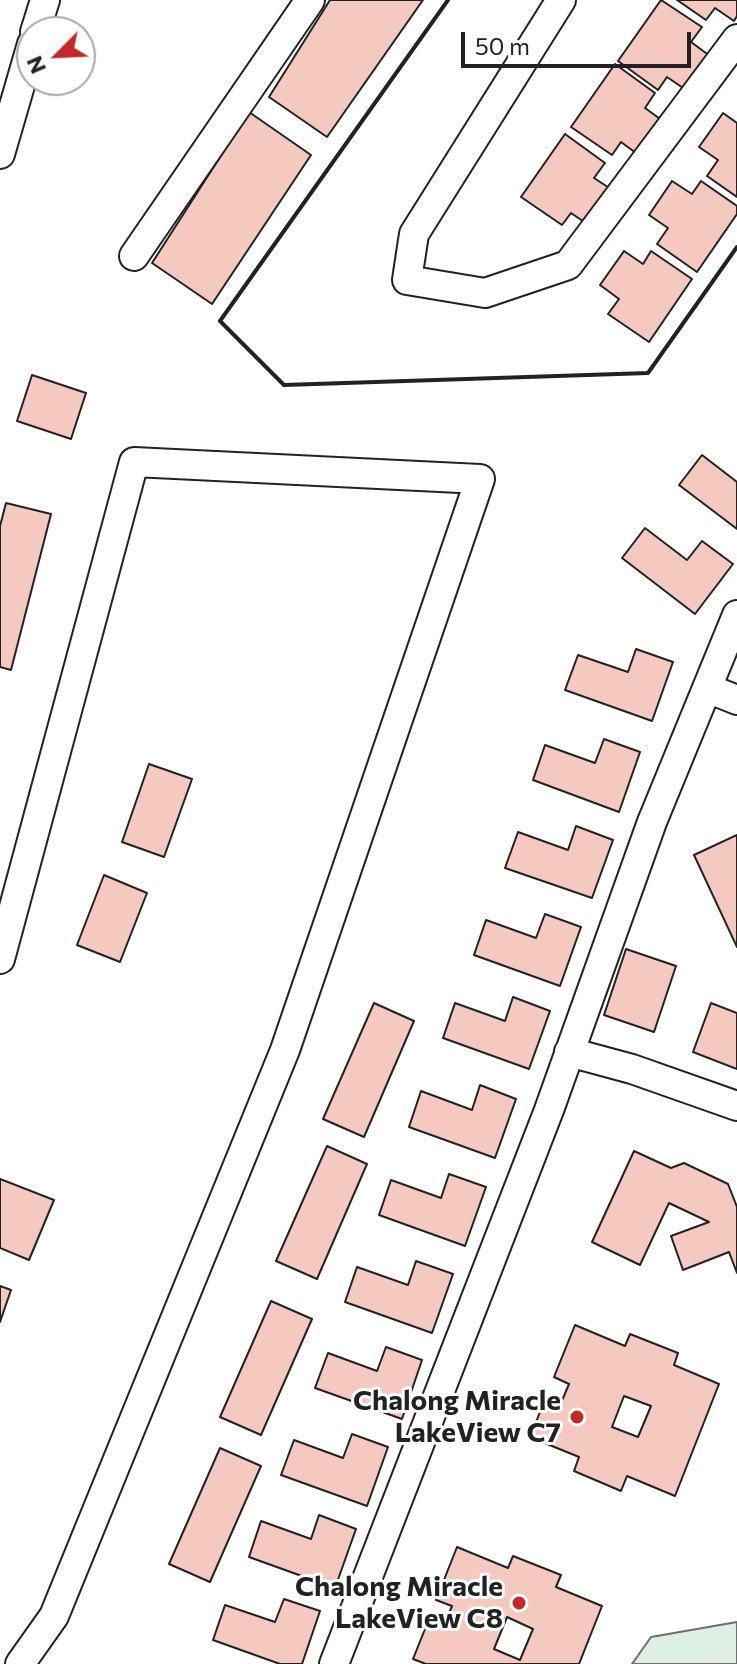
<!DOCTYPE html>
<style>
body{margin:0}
#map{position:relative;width:737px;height:1664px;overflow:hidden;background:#fff;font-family:Commissioner,sans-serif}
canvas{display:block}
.north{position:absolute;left:16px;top:16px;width:80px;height:80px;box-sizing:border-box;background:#fff;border:2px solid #a7a7a7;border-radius:50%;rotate:246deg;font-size:22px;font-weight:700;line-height:32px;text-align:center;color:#222}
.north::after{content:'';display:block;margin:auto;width:28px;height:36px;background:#c62828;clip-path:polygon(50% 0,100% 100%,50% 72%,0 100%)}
.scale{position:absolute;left:461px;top:32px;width:230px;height:36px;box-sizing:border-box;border:4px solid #222;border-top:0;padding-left:10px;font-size:24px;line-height:28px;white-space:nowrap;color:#222;-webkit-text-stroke:6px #fff;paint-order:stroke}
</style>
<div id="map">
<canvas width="737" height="1664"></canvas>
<div class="north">N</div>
<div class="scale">50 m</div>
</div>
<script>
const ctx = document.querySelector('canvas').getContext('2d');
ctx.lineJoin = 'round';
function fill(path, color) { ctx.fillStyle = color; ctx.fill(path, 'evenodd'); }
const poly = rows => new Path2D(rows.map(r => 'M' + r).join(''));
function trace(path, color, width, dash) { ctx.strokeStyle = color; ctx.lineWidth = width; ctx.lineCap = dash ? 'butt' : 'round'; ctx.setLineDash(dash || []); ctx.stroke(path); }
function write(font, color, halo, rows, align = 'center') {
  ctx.font = font + ' Commissioner,sans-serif'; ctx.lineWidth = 6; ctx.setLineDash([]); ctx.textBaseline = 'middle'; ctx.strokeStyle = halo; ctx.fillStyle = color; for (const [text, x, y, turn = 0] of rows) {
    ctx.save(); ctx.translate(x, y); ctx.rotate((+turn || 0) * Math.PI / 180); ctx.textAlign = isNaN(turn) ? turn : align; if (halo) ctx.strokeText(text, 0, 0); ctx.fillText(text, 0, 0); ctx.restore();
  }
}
const green = poly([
 [737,1622,737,1664,632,1664,651,1637,737,1622]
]);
fill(green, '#e0efe3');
trace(green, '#6f6f6f', 2);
const building = poly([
 [330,0,423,0,327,137,269,97,330,0],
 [661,0,702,27,691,42,710,56,686,90,667,77,658,90,618,61,661,0],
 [677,0,737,0,737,16,734,21,715,8,706,20,677,0],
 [615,64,655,93,645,108,663,121,640,156,621,142,612,155,571,127,615,64],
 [249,112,311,155,212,304,152,263,249,112],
 [723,113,737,123,737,197,707,176,718,160,699,147,723,113],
 [565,134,605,163,594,178,614,191,590,226,571,213,562,225,521,197,565,134],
 [672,181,692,194,701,181,737,206,737,214,697,272,657,244,668,228,649,215,672,181],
 [624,251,643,264,651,251,692,279,649,342,608,314,619,299,600,285,624,251],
 [32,375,86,393,71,439,17,421,32,375],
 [702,455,737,482,737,529,679,485,702,455],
 [6,503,51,514,11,670,0,667,0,526,6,503],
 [645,528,687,560,702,541,733,564,695,614,622,558,645,528],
 [636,649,673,662,652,721,565,690,578,655,628,672,636,649],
 [604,739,640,752,619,812,533,780,545,745,595,763,604,739],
 [149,764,192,779,164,857,122,842,149,764],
 [576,826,613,840,592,898,505,868,518,832,568,850,576,826],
 [737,835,737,947,694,855,737,835],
 [104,875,147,893,120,962,77,945,104,875],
 [545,914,581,927,560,986,474,955,486,920,536,938,545,914],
 [626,949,676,966,654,1032,604,1015,626,949],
 [513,997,550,1011,529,1069,443,1038,455,1003,505,1021,513,997],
 [374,1003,414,1021,364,1137,323,1119,374,1003],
 [711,1003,737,1013,737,1069,693,1052,711,1003],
 [480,1085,516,1099,495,1158,409,1127,421,1091,472,1110,480,1085],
 [327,1146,367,1164,317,1279,276,1261,327,1146],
 [634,1151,671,1168,684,1163,728,1184,737,1207,737,1273,729,1252,683,1270,671,1236,709,1222,669,1203,640,1265,592,1242,634,1151],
 [449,1174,486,1187,465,1246,379,1215,391,1180,441,1198,449,1174],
 [0,1179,54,1200,29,1260,0,1248,0,1179],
 [416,1261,453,1274,432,1333,345,1302,357,1267,408,1285,416,1261],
 [0,1286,11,1290,0,1322,0,1286],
 [271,1301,312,1319,261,1435,220,1417,271,1301],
 [575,1325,625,1346,630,1334,678,1353,674,1365,719,1384,675,1496,627,1476,621,1491,574,1471,579,1457,530,1437,546,1397,561,1403,569,1384,554,1377,575,1325],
 [624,1396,651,1406,638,1437,612,1427,624,1396],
 [386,1347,422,1360,402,1419,315,1388,328,1353,377,1371,386,1347],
 [352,1434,388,1447,367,1506,281,1475,294,1440,343,1458,352,1434],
 [220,1448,261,1466,210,1582,169,1564,220,1448],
 [319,1515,356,1529,335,1588,249,1557,261,1521,311,1539,319,1515],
 [457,1547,508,1568,513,1556,561,1575,556,1587,602,1606,579,1664,426,1664,413,1659,429,1619,444,1625,452,1606,436,1600,457,1547],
 [507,1617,533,1629,520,1660,494,1649,507,1617],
 [284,1599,320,1611,302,1664,280,1664,213,1640,225,1605,275,1622,284,1599]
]);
fill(building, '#f3c9c0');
trace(building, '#222', 2);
const minor = poly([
 [561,0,414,234,407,280,485,293,568,265,737,39],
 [35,32,45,0],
 [0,154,32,44],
 [134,256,310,0],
 [707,688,737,700],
 [0,959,134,462,480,479,285,1050,54,1616,20,1664],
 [569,1052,632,1069,737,1106],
 [334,1664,549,1110,652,822,737,615]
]);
trace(minor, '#222', 32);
trace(minor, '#fff', 28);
trace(poly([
 [448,0,220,321,284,385,648,373,737,247]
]), '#222', 4);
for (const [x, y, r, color] of [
 [577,1417,8,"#c62828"],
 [519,1603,8,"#c62828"]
]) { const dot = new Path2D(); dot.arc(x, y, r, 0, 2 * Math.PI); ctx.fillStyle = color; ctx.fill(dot); trace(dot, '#fff', 3); }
write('bold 28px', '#222', '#fff', [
 ["Chalong Miracle",561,1401],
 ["LakeView C7",561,1433],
 ["Chalong Miracle",503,1587],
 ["LakeView C8",503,1619]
], 'right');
</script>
